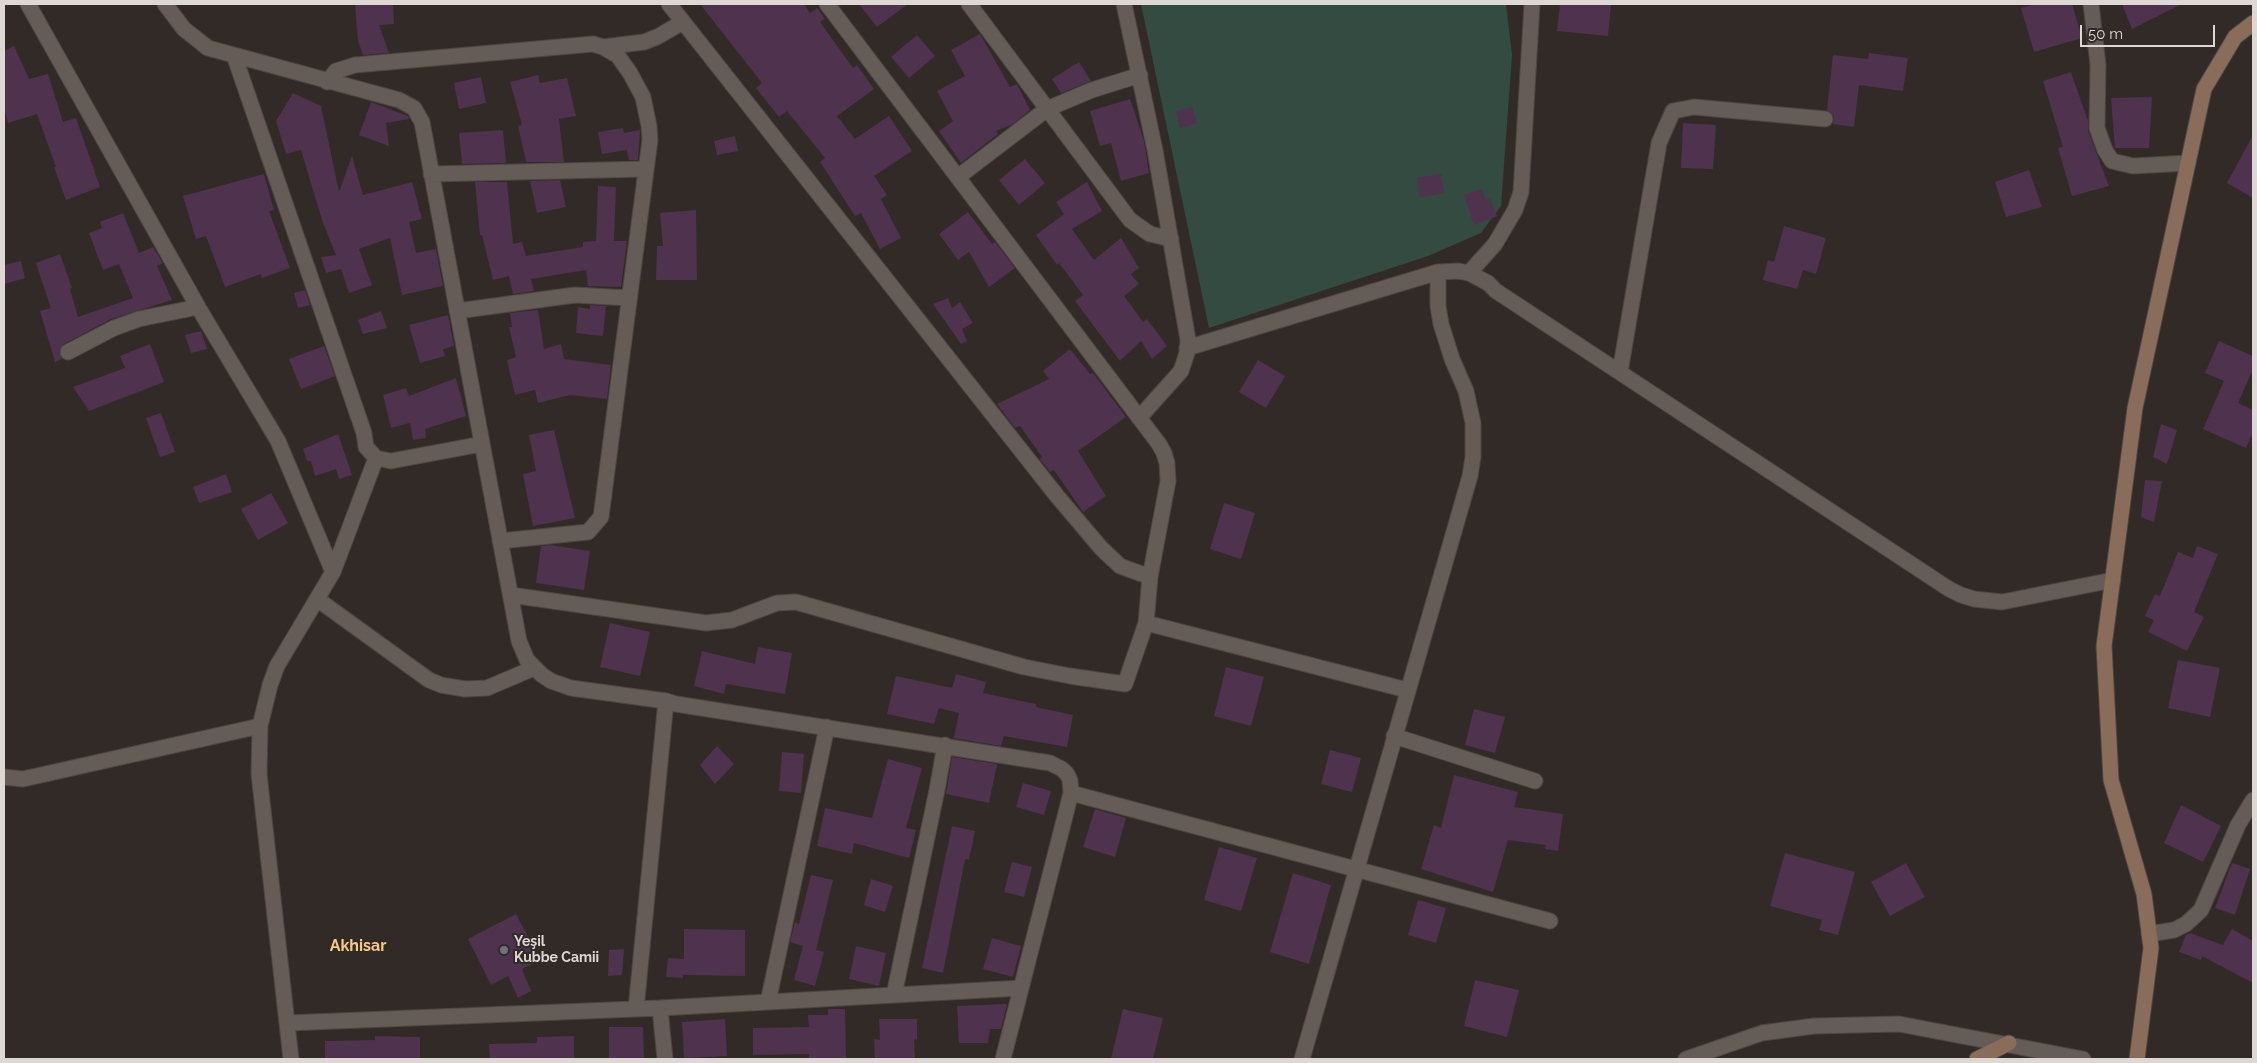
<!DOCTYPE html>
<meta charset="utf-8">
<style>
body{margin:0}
#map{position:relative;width:2257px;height:1063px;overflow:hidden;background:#322a26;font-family:Raleway,sans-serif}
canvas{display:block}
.frame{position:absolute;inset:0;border:5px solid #ded8d5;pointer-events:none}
.scale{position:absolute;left:2080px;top:25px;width:135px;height:22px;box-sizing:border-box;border:2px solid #ded8d5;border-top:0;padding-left:6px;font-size:15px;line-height:18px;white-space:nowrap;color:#ded8d5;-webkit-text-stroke:4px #322a26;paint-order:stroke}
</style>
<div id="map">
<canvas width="2257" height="1063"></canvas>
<div class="frame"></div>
<div class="scale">50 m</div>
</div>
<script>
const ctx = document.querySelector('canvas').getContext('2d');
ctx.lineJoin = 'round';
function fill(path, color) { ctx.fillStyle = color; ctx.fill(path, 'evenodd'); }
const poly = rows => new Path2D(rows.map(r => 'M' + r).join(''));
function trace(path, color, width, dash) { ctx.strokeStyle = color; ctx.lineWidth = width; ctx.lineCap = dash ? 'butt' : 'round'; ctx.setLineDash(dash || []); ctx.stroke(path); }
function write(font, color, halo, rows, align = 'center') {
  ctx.font = font + ' Raleway,sans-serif'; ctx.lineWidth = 4; ctx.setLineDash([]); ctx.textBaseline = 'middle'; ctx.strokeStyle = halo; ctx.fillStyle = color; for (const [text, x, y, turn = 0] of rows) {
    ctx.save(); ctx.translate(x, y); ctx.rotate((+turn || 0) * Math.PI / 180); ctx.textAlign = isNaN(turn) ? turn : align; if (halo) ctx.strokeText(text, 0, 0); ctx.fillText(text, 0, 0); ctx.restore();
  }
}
fill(poly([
 [1141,4,1506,4,1512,55,1501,206,1481,233,1428,256,1209,328]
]), '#334b40');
fill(poly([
 [355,4,393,4,394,24,379,25,389,53,363,55,358,41],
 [700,4,804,4,810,13,817,8,825,19,820,22,853,68,857,65,874,89,837,116,855,139,889,116,912,151,874,176,887,195,881,199,901,238,880,249,861,213,855,216,820,162,825,158,787,111,779,117,756,88,762,83],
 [859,4,908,4,877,27],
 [1560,4,1611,4,1608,36,1557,31],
 [2036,4,2072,4,2082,38,2034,52,2021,8],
 [2122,4,2182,4,2132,29],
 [980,34,1010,87,1017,84,1030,110,1013,124,996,131,998,134,961,163,939,131,953,121,937,91,965,76,951,50],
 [917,35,935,56,909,78,891,57],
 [14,46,29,79,48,74,63,122,76,118,100,187,66,200,54,167,56,167,37,114,8,123,4,108,4,51],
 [1869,53,1908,58,1903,91,1859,85,1854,127,1833,124,1834,116,1827,110,1833,55,1868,59],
 [1079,62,1091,81,1061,93,1052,79],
 [2071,72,2088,121,2088,131,2109,186,2072,196,2058,148,2063,147,2043,81],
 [538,75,540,83,567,78,576,116,559,119,564,162,526,162,518,126,522,125,510,82],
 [481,77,486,103,459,109,454,83],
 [293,93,321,106,339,192,352,156,363,195,412,182,422,219,409,222,416,253,436,249,443,286,402,295,390,238,359,249,372,285,349,293,341,269,326,273,321,257,336,255,322,220,301,150,286,154,276,121],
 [2152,97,2149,148,2115,148,2111,98],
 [1130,99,1144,141,1149,173,1121,181,1111,143,1100,146,1090,111],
 [371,102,408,116,409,119,386,123,389,146,359,135],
 [1192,107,1197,123,1180,128,1176,111],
 [1683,123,1716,125,1713,169,1681,168],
 [623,128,624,133,640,130,638,160,629,160,627,150,602,154,598,132],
 [503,130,506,163,462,164,459,133],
 [2253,135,2253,198,2227,183],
 [735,136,738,151,717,155,714,141],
 [1025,159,1045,183,1019,205,999,180],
 [2029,170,2042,207,2006,217,1995,182],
 [264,174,274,210,269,211,290,268,262,278,261,274,225,287,206,236,196,239,183,196],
 [1441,174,1444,193,1420,197,1417,178],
 [560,180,566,207,537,213,530,181],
 [475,182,507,182,513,244,522,242,526,256,583,247,583,242,596,241,598,186,616,187,614,241,627,241,621,287,588,286,586,270,531,279,534,291,513,294,509,276,493,280,482,235,480,235],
 [1087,182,1102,211,1072,229,1094,260,1121,238,1139,268,1131,274,1139,284,1124,296,1143,322,1147,319,1167,346,1152,359,1141,341,1120,361,1075,301,1083,295,1059,263,1057,265,1036,235,1064,214,1056,202],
 [1482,189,1486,200,1490,199,1497,216,1474,225,1464,195],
 [696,210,697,280,656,280,657,246,663,246,660,213],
 [968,212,992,244,995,242,1015,268,989,287,969,252,958,260,939,234],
 [123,213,139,253,153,247,163,263,157,266,172,300,111,319,64,344,59,351,62,359,55,362,40,311,51,308,36,263,60,254,72,288,70,289,78,317,133,298,119,264,103,270,89,233,102,228,100,222],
 [1784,226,1826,238,1816,274,1803,270,1797,289,1763,280,1768,260,1774,262],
 [21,261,25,278,4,284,4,265],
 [305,290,310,305,298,308,294,293],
 [948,298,952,308,960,302,973,323,962,329,967,341,961,344,933,304],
 [590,305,606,306,603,336,576,333,578,307,590,309],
 [538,310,544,349,561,344,564,359,611,365,607,399,570,395,538,403,535,390,515,395,507,360,516,357,509,327,512,327,510,313],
 [381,311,387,328,363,334,358,320],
 [448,315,454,346,443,349,445,356,420,363,409,325],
 [201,331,207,349,191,353,185,335],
 [2219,341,2253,356,2253,369,2238,403,2253,410,2253,432,2246,448,2203,429,2224,381,2205,373],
 [150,344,164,382,89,411,73,387,125,368,120,356],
 [324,346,335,376,301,389,289,359],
 [1070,349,1090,374,1093,373,1126,417,1078,451,1106,496,1083,512,1054,470,1050,472,1040,459,1042,457,1020,426,1015,428,997,404,1049,379,1043,371],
 [1258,360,1285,376,1266,408,1239,392],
 [456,378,466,416,425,429,426,438,413,440,410,423,391,428,383,395,406,388,409,396],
 [161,413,175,452,160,457,146,418],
 [2161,424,2177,430,2167,464,2153,457],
 [554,430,575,518,533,526,523,474,536,471,529,435],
 [338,434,352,475,339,479,336,469,315,476,311,461,307,461,303,449],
 [226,474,232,492,199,503,193,487],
 [2145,480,2162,481,2154,522,2141,517],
 [271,493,288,523,258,540,241,509],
 [1224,503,1255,513,1241,559,1210,549],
 [550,545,590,551,584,590,536,583,541,546],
 [2197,546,2218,554,2194,612,2204,617,2187,651,2148,632,2154,620,2145,616,2155,594,2160,596,2178,552,2193,558],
 [610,623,650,632,640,676,600,667],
 [758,647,792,653,785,694,726,684,724,694,694,686,702,651,755,664],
 [2178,660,2220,668,2210,717,2168,708],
 [1226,667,1264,677,1251,726,1214,716],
 [956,674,986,682,983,693,1036,704,1036,707,1073,715,1067,747,1004,736,1001,746,954,738,959,713,939,708,934,724,887,714,896,676,952,688],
 [1474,709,1505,717,1495,753,1465,745],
 [717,746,734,764,715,784,700,765],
 [1330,750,1361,758,1352,792,1321,784],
 [782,752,804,754,801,793,779,791],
 [952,757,997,764,989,803,946,794],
 [888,759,922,768,906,828,916,830,909,858,854,843,852,854,817,846,825,808,872,818],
 [1454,775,1518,792,1514,807,1563,814,1558,851,1545,849,1546,845,1508,840,1493,892,1421,869,1434,825,1441,828],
 [1023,783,1051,791,1044,815,1016,807],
 [2181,805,2221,826,2203,862,2164,843],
 [1095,809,1126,818,1115,857,1083,847],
 [952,826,975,831,969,860,965,859,943,973,922,968],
 [1219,847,1257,858,1241,911,1204,900],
 [1785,853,1855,872,1838,935,1819,930,1822,920,1770,906],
 [1012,862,1032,867,1024,897,1004,892],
 [1906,863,1925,897,1890,916,1871,882],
 [2232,863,2250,869,2235,915,2215,908],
 [1293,873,1331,885,1309,964,1270,952],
 [811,875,833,880,816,950,824,952,815,986,794,980,803,946,790,942,795,922,799,924],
 [871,879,893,886,885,912,864,905],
 [1418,900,1446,908,1436,943,1408,935],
 [516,914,540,960,522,969,531,991,518,998,508,976,491,985,468,939],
 [684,929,745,930,745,976,683,975,683,978,666,977,668,958,684,959],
 [2232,929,2253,941,2253,983,2202,956,2201,960,2179,952,2186,935,2190,933,2223,945],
 [992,938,1021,946,1013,977,983,969],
 [856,946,886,953,879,986,849,979],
 [624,949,622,975,608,976,609,950],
 [1475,980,1519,990,1507,1037,1464,1026],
 [1007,1004,1001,1029,990,1029,988,1043,959,1043,957,1006],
 [828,1009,845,1009,846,1059,809,1059,809,1054,753,1055,753,1028,809,1027,808,1015,828,1015],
 [1123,1009,1163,1018,1153,1059,1111,1059],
 [725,1019,727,1056,684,1058,682,1022],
 [879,1019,917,1019,917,1040,914,1039,915,1059,875,1059,874,1039,880,1040],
 [609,1027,643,1027,644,1059,609,1059],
 [375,1036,420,1037,420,1059,325,1059,325,1041,375,1040],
 [574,1036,574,1059,490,1059,489,1044,537,1043,537,1037]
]), '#4e324e');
const street = poly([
 [28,4,198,307,278,441,333,572],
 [165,4,184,29,208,48,399,100,414,108,422,122,519,641,527,660,542,675,551,681,571,688,666,701,676,704,1050,763,1062,769,1067,774,1070,780,1071,793,1003,1059],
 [669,4,1057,496,1101,548,1120,566,1150,577],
 [969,4,1130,220,1150,234,1171,239],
 [1124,4,1155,150,1188,340,1187,353,1181,371,1139,418],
 [2091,4,2098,65,2097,128,2105,150,2112,161,2133,166,2188,163],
 [603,47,644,42,657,37,683,22],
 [234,55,364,433,366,447,376,458,391,461,482,444],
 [327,82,336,71,355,65,593,44,603,47,618,56,630,73,643,97,649,126,650,140,601,517,588,532,500,541],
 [431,174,645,169],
 [958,177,1047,109,1092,90,1140,75],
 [1469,273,1495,244,1515,210,1521,192,1532,4],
 [457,311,575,295,629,298],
 [1187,348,1438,272,1458,271,1469,273,1488,283,1496,291,1949,589,1961,595,1974,599,2002,602,2113,580],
 [68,352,114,328,139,319,198,307],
 [1620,372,1659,143,1673,111,1694,107,1825,119],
 [511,595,706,623,732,620,777,603,796,602,1024,667,1070,676,1125,684,1146,623,1150,577,1168,481,1167,463,1164,453,1159,444,827,4],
 [317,599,429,680,441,685,465,689,487,688,534,668],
 [1146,623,1407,690],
 [1394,736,1535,781],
 [4,777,23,779,260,726],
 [1071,793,1550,921],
 [2149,934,2174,930,2186,924,2201,910,2238,825,2253,800],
 [894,995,937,790,945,745],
 [768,1002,827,727],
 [660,1008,665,1059],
 [636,1009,666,701],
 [287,1023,660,1008,1021,988],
 [291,1059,259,774,260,726,270,685,277,666,333,572,376,458],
 [1302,1059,1470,476,1473,457,1473,423,1466,391,1452,359,1441,324,1438,306,1438,272],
 [1686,1059,1762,1033,1814,1026,1899,1024,2083,1059]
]);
const secondary = poly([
 [1977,1059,2009,1043],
 [2137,1059,2151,948,2144,894,2111,780,2104,646,2135,408,2204,89,2235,37,2253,23]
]);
trace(street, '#4d4642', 17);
trace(secondary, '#4d4642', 17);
trace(street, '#655c57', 15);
trace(secondary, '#8a6c5b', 15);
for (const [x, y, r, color] of [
 [504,950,5,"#6b7280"]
]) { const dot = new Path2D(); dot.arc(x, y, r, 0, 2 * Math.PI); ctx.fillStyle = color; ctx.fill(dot); trace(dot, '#322a26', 2); }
write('bold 14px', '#ded8d5', '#322a26', [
 ["Yeşil",514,942],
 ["Kubbe Camii",514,958]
], 'left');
write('bold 16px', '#f6ca85', '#322a26', [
 ["Akhisar",358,946]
]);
</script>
